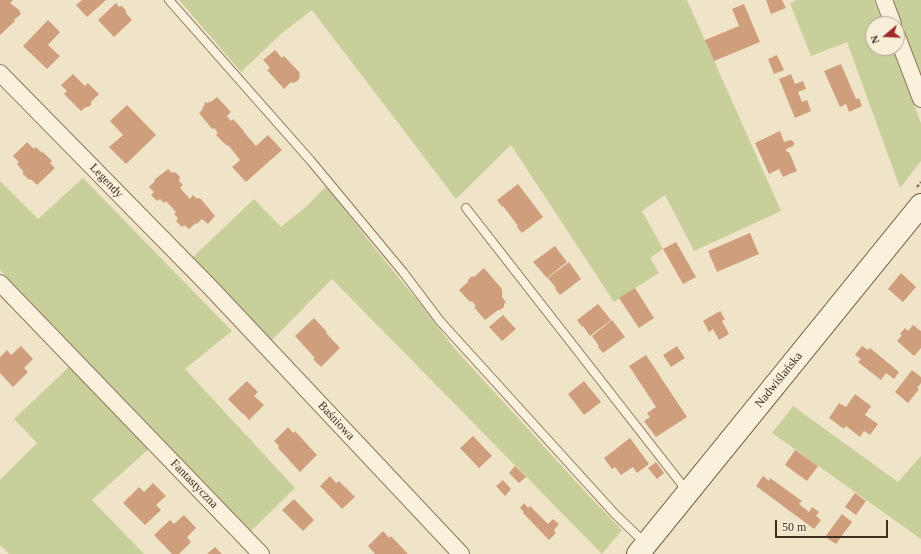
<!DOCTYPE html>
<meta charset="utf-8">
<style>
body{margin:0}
#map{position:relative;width:921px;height:554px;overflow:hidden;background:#f0e4c8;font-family:Georgia,serif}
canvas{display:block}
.north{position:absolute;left:865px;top:16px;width:40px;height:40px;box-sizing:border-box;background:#f7eed8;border:1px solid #ada18e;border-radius:50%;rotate:251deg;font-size:11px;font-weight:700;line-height:16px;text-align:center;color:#3d2e20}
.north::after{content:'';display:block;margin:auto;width:14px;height:18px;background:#9e2a2b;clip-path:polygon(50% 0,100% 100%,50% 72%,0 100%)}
.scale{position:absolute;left:775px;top:520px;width:113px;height:18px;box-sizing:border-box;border:2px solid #3d2e20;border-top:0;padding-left:5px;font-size:12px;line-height:14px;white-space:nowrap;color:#3d2e20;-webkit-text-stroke:3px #f7eed8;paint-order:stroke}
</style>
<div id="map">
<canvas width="921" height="554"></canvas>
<div class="north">N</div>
<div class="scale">50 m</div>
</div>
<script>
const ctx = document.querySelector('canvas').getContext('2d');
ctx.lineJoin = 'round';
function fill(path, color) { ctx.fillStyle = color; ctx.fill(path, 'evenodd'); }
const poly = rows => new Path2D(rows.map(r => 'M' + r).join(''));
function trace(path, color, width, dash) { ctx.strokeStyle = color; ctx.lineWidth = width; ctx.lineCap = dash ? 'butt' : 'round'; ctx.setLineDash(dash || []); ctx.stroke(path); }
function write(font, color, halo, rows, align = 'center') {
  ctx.font = font + ' Georgia,serif'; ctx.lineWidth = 3; ctx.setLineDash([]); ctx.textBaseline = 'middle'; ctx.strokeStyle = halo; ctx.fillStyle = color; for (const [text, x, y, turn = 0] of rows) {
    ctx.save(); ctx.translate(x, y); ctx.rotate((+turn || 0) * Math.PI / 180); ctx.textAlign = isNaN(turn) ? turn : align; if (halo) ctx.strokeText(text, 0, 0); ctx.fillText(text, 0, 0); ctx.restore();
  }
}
fill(poly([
 [179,0,687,0,781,211,694,251,665,195,642,211,663,249,650,258,659,273,635,288,614,302,511,145,456,199,312,10,282,33,241,72],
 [797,0,874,0,883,24,873,24,873,48,892,48,921,123,921,161,900,188,847,42,811,56,790,3],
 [889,0,921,0,921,86],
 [83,178,232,331,185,369,295,488,251,531,0,270,0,181,38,219],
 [326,186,373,246,422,306,455,349,592,499,622,530,602,554,332,279,271,341,192,258,254,199,281,227,307,206],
 [71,365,151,447,92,500,144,554,9,554,0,545,0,480,37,443,14,419],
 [793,406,898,482,921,456,921,539,772,433]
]), '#c9cf9b');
fill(poly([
 [0,0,13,0,10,3,19,10,21,14,14,20,15,21,0,35],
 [82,0,106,0,87,17,76,5],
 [766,0,782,0,786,8,771,14],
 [116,3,119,7,122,6,126,11,126,13,132,20,114,37,98,20],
 [744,4,760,42,714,61,705,40,739,26,732,9],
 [48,20,60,32,48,45,60,56,47,69,23,46],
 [275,50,282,58,284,56,300,73,299,75,300,76,299,79,296,82,292,83,291,82,284,89,267,70,270,68,263,60],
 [777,55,784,70,774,74,768,59],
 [841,64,856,99,859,98,862,106,849,112,846,104,840,107,824,71],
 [73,74,85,86,88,83,99,94,91,102,91,105,88,107,86,107,81,111,64,94,67,91,61,85],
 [791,74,795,84,803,81,806,89,798,92,802,102,807,100,811,111,795,118,779,79],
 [217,97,231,112,227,116,231,121,233,119,244,131,243,131,256,146,268,135,282,150,246,182,232,167,240,160,228,145,227,146,216,135,218,133,214,128,212,129,199,113,203,109,202,108,204,106,205,102,208,103,210,101,211,102],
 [127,105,156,135,126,164,109,147,123,135,110,121],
 [780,131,784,142,790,140,794,142,794,144,793,146,786,149,787,152,789,152,797,171,783,177,779,169,769,174,755,143],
 [27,142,34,149,36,147,42,153,43,152,52,161,50,163,55,168,37,185,32,180,28,179,23,174,23,171,17,164,19,162,13,156],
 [168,169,172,173,173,172,176,173,180,177,179,181,183,185,180,188,190,199,193,195,197,199,198,198,201,199,215,216,208,224,202,219,197,224,196,223,189,229,184,225,182,227,176,221,178,218,174,214,176,212,166,201,164,203,160,199,157,201,151,195,154,192,149,187,155,181,154,180],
 [518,184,543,217,522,233,517,227,518,226,503,206,502,207,497,200],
 [750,233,759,254,717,272,708,251],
 [676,242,696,277,683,284,663,249],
 [555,246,567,262,547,278,533,262],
 [569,262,581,279,560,295,555,289,556,288,548,278],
 [484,268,502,289,502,297,506,302,504,304,504,307,500,310,498,310,485,320,474,307,476,306,472,301,470,302,459,290,468,282,468,280,472,276,474,277],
 [901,273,916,287,903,302,888,289],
 [635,288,654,318,639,328,619,298],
 [598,304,611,320,590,336,583,326,582,327,577,320],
 [720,311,725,319,722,321,729,334,719,340,713,329,709,332,703,321],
 [503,315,516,329,502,341,489,327],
 [314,318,327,332,326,333,340,348,321,367,313,359,315,358,295,336],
 [612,320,625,337,603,353,598,347,599,346,592,336],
 [913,325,921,331,921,348,914,356,897,341,902,335,900,334,905,328,908,331],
 [21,346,33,359,24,368,28,372,13,387,0,373,0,357,7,350,11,355],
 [677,346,685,358,671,367,663,355],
 [862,346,868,350,870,348,899,372,894,379,886,373,881,380,858,362,861,359,855,355],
 [646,355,687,417,656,437,644,421,650,417,647,413,656,407,629,366],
 [912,370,921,377,921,383,917,388,919,389,908,403,895,392],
 [247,381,258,392,254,396,264,405,249,420,244,414,243,414,228,399],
 [584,381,601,402,584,415,568,394],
 [855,394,871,406,865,415,878,424,870,435,864,431,860,437,846,426,844,429,829,418,839,403,846,407],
 [288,427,293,433,295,431,317,455,300,472,278,448,279,446,274,441],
 [473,436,492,456,479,468,460,448],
 [630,438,649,464,637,473,633,467,621,475,615,467,612,469,604,458],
 [795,450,818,466,807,481,785,465],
 [656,462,664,473,657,479,648,468],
 [515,466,526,477,519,483,509,473],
 [330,476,336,483,339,481,355,497,342,509,320,486],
 [763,476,769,481,770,478,802,501,799,504,809,512,812,507,819,512,816,516,821,520,814,529,756,486],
 [503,480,511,489,505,496,496,486],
 [153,483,166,496,156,505,161,510,145,525,123,503,139,487,144,492],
 [855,493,866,501,856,515,845,507],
 [294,499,314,520,303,531,282,510],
 [524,503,528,508,530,506,548,524,553,519,559,524,554,530,556,533,549,540,523,513,524,512,520,508],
 [842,514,852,522,836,544,825,537],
 [184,515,196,528,187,537,191,542,179,554,172,554,154,535,170,520,174,524],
 [383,531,389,538,391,536,408,554,375,554,368,546],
 [215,547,222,554,207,554]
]), '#cf9f7d');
const lane = poly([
 [169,0,311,161,403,272,440,321,615,514,645,543],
 [466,208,687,491]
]);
const street = poly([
 [884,0,893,24],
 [897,36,921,99],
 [0,73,211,288,461,554],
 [0,283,261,554]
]);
const secondary = poly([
 [638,554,921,205]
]);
trace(lane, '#8d765c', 10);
trace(street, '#8d765c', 18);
trace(secondary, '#6f573f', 24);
trace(poly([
 [917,187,921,182]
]), '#8d765c', 2.5, [3, 2]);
trace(lane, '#faf1dc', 8);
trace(street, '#faf1dc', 16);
trace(secondary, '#faf1dc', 22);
write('12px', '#3d2e20', '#f7eed8', [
 ["Legendy",106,181,46],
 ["Nadwiślańska",779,380,-51],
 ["Baśniowa",336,421,47],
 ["Fantastyczna",194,484,46]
]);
</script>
